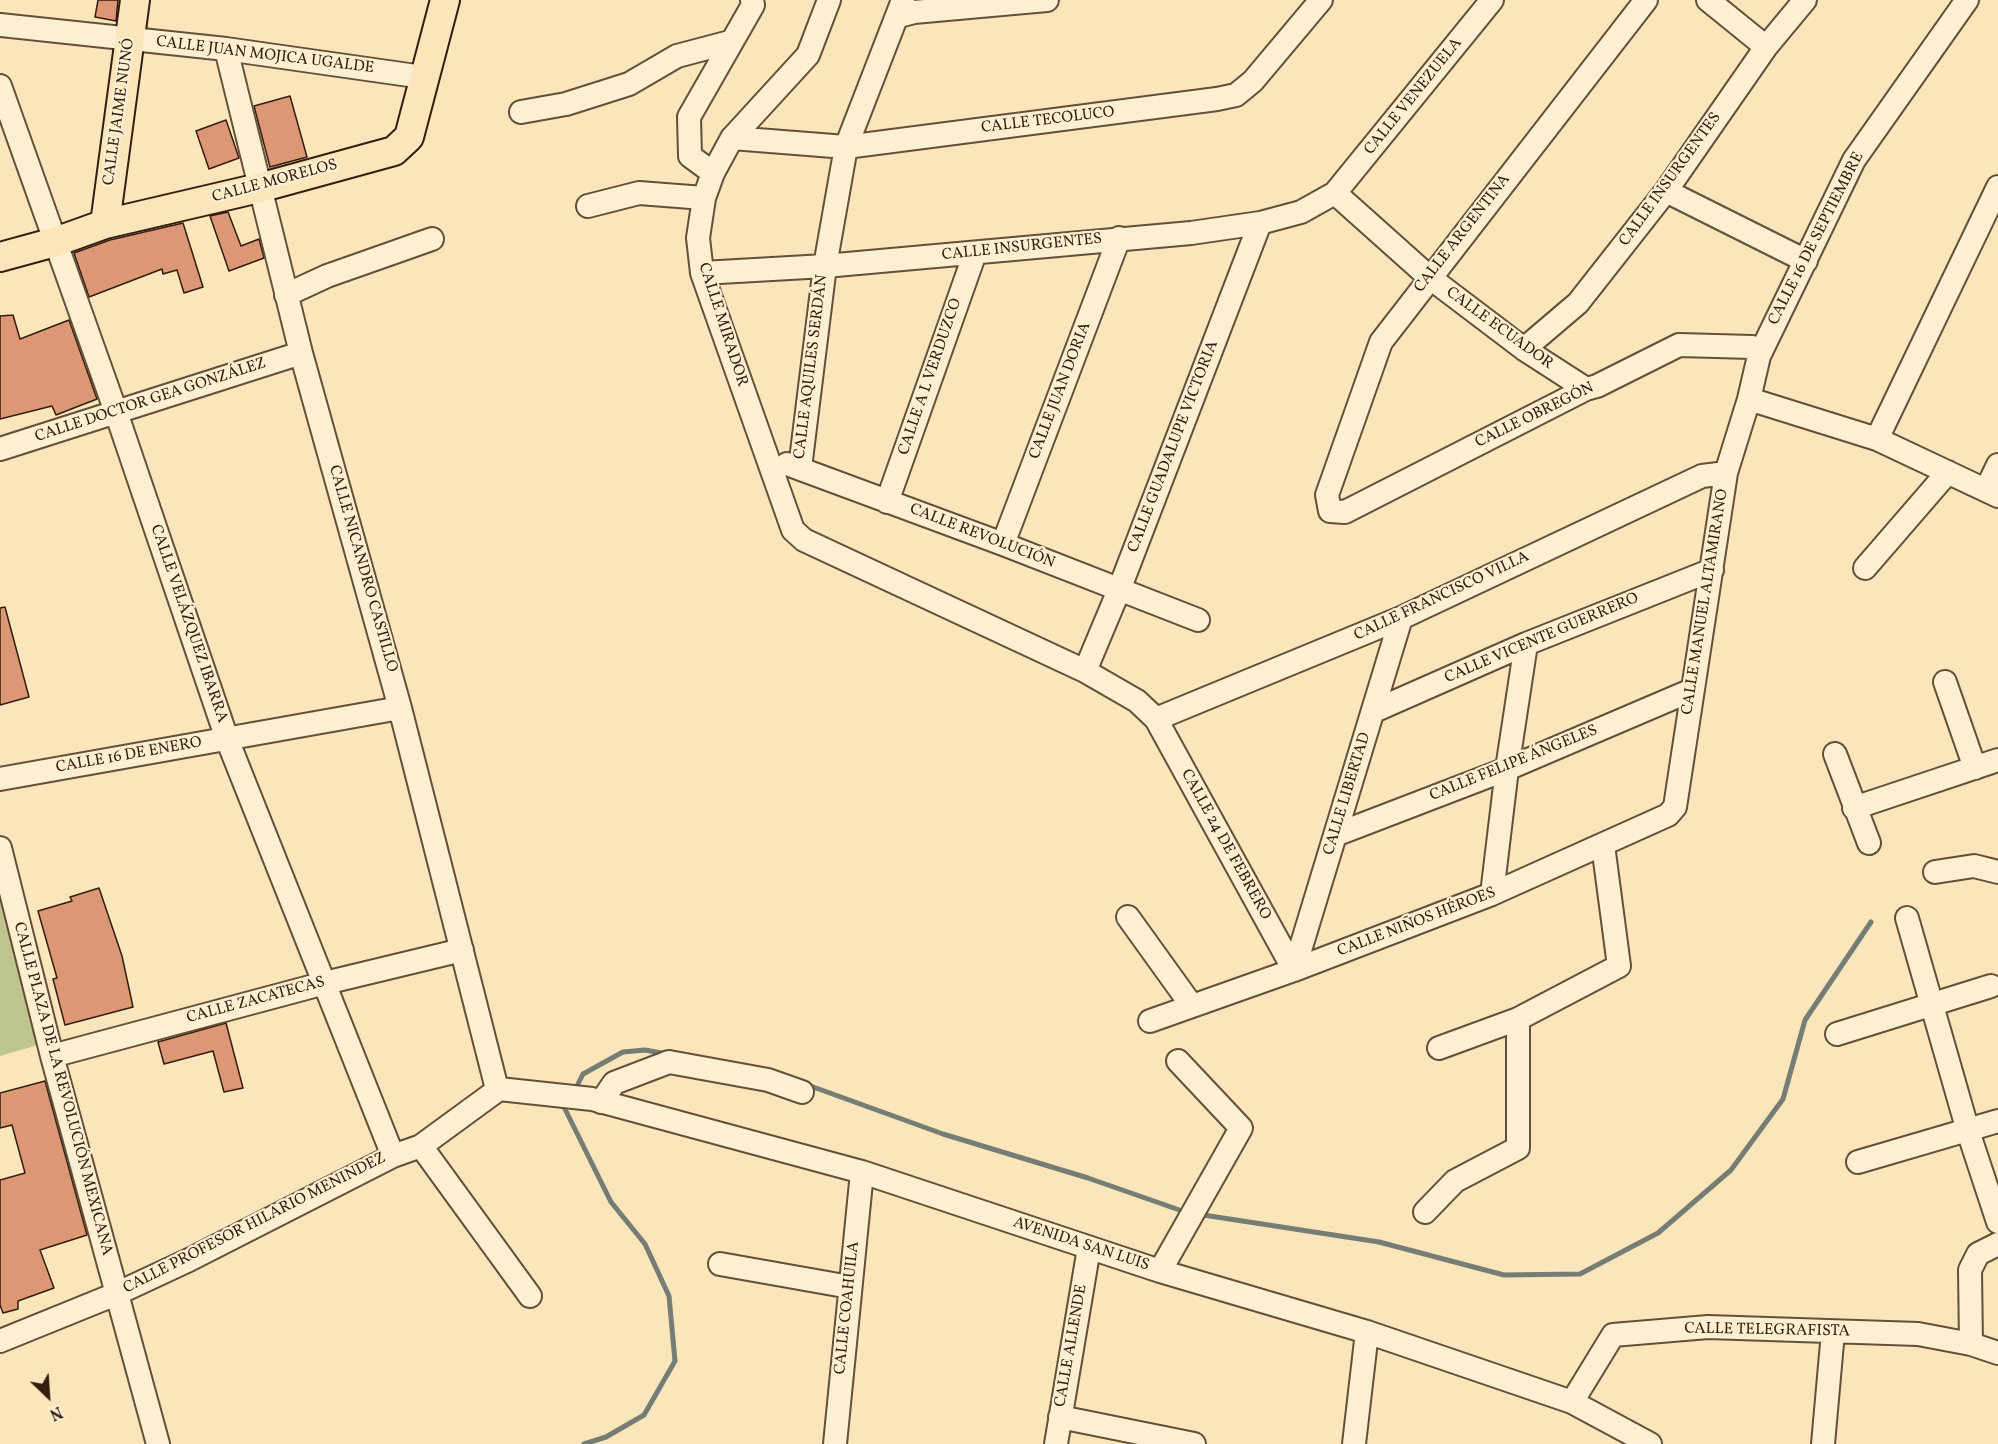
<!DOCTYPE html>
<meta charset="utf-8">
<style>
body{margin:0}
#map{position:relative;width:1998px;height:1444px;overflow:hidden;background:#fae6ba;font-family:Vollkorn,serif}
canvas{display:block}
.north{position:absolute;left:18px;top:1366px;width:60px;height:60px;-webkit-text-stroke:4px #fcefd2;paint-order:stroke;rotate:155deg;font-size:16px;font-weight:700;line-height:24px;text-align:center;color:#321d0e}
.north::after{content:'';display:block;margin:auto;width:21px;height:27px;background:#321d0e;clip-path:polygon(50% 0,100% 100%,50% 72%,0 100%)}
</style>
<div id="map">
<canvas width="1998" height="1444"></canvas>
<div class="north">N</div>
</div>
<script>
const ctx = document.querySelector('canvas').getContext('2d');
ctx.lineJoin = 'round';
function fill(path, color) { ctx.fillStyle = color; ctx.fill(path, 'evenodd'); }
const poly = rows => new Path2D(rows.map(r => 'M' + r).join(''));
function trace(path, color, width, dash) { ctx.strokeStyle = color; ctx.lineWidth = width; ctx.lineCap = dash ? 'butt' : 'round'; ctx.setLineDash(dash || []); ctx.stroke(path); }
function write(font, color, halo, rows, align = 'center') {
  ctx.font = font + ' Vollkorn,serif'; ctx.lineWidth = 4.5; ctx.setLineDash([]); ctx.textBaseline = 'middle'; ctx.strokeStyle = halo; ctx.fillStyle = color; for (const [text, x, y, turn = 0] of rows) {
    ctx.save(); ctx.translate(x, y); ctx.rotate((+turn || 0) * Math.PI / 180); ctx.textAlign = isNaN(turn) ? turn : align; if (halo) ctx.strokeText(text, 0, 0); ctx.fillText(text, 0, 0); ctx.restore();
  }
}
fill(poly([
 [0,873,48,1042,0,1056]
]), '#bfc58f');
trace(poly([
 [805,1084,943,1134,1088,1178,1188,1213],
 [575,1090,583,1074,623,1052,645,1050,667,1054],
 [569,1101,565,1109,611,1202,645,1244,669,1296,675,1361,644,1415,606,1437,584,1444],
 [1197,1214,1379,1242,1504,1275,1580,1274,1658,1233,1731,1170,1783,1099,1805,1020,1871,922]
]), '#757d75', 5);
const building = poly([
 [98,0,118,0,116,21,95,17,98,0],
 [290,96,307,157,270,167,254,106,290,96],
 [226,120,239,158,209,169,196,131,226,120],
 [228,212,241,246,259,239,264,258,229,271,210,216,228,212],
 [183,223,203,287,184,293,177,270,163,274,162,269,89,297,74,253,110,240,183,223],
 [13,315,20,339,69,320,97,399,56,415,52,406,0,419,0,316,13,315],
 [5,607,29,697,0,705,0,608,5,607],
 [99,888,122,956,133,1007,65,1025,53,979,57,978,38,911,72,901,70,897,99,888],
 [226,1023,243,1088,224,1092,213,1051,164,1064,158,1042,226,1023],
 [45,1081,87,1235,40,1250,54,1288,18,1301,18,1309,3,1313,0,1305,0,1180,25,1173,12,1125,0,1128,0,1093,45,1081]
]);
fill(building, '#dc9775');
trace(building, '#321d0e', 1.5);
const minor = poly([
 [829,0,808,55,732,138,713,173,704,198,698,238,702,273,793,530,804,540,1085,671,1137,701,1156,719,1294,970],
 [1646,0,1381,342,1327,495,1330,511,1345,512,1586,389,1597,386,1679,345,1752,347,1759,356],
 [1708,0,1766,47],
 [899,16,914,12,1047,0],
 [0,25,226,49,423,77],
 [226,49,301,353,400,708,497,1089],
 [0,86,116,412,227,739,393,1156],
 [521,112,566,104,629,84,677,56,730,42],
 [732,138,846,147,1217,99,1236,95,1253,81,1321,0],
 [713,173,690,156,689,117,753,5,752,0],
 [1666,191,1806,261],
 [1335,193,1429,277,1524,349,1586,389],
 [588,206,639,193,704,198],
 [702,273,825,266,1191,233,1260,223,1301,212,1335,193,1492,0],
 [286,295,327,276,432,239],
 [1524,349,1578,303,1666,191,1766,47,1805,0],
 [1749,399,1877,439,1998,496],
 [1877,439,1998,187],
 [0,449,301,353],
 [787,464,1003,544,1198,620],
 [800,468,825,266,846,147,903,0],
 [1986,490,1998,465],
 [887,502,975,253],
 [1003,544,1119,238],
 [1865,568,1948,472],
 [1085,671,1119,590,1260,223],
 [1945,682,1975,768],
 [1374,711,1526,644,1712,570],
 [1156,719,1401,618,1702,476,1726,473],
 [1835,754,1869,843],
 [0,779,400,708],
 [1854,808,1998,760],
 [1335,835,1507,769,1692,690],
 [0,848,52,1056,158,1444],
 [1935,872,1974,866,1998,872],
 [1492,894,1507,769,1526,644],
 [1128,917,1192,1006],
 [1907,918,1968,1131,1998,1222],
 [1294,970,1401,618],
 [1150,1021,1294,970,1492,894,1668,815,1675,807,1726,473,1749,399,1759,356,1854,160,1967,0],
 [1837,1034,1991,986],
 [1439,1048,1518,1019,1619,966,1603,845],
 [52,1056,325,983,462,950],
 [601,1102,614,1083,669,1062,768,1080,802,1092],
 [421,1146,530,1296],
 [1858,1162,1998,1121],
 [1425,1212,1455,1181,1518,1148,1518,1019],
 [720,1264,850,1287],
 [1160,1271,1241,1128,1178,1061],
 [0,1341,116,1294,189,1260,393,1156,421,1146,499,1089,592,1099,862,1172,1160,1271,1367,1332,1572,1402,1650,1444],
 [1971,1344,1970,1270,1978,1254,1998,1244],
 [1572,1402,1613,1335,1708,1327,1918,1334,1971,1344,1998,1353],
 [1060,1417,1194,1444],
 [835,1444,862,1172],
 [1056,1444,1089,1248],
 [1354,1444,1367,1332],
 [1823,1444,1833,1332]
]);
const major = poly([
 [105,224,135,0],
 [0,257,55,242,105,224,259,188,394,151,409,137,445,0]
]);
trace(minor, '#644f39', 26);
trace(major, '#321d0e', 32);
trace(minor, '#fcefd2', 22);
trace(major, '#fae6ba', 28);
write('16px', '#321d0e', '#fcefd2', [
 ["CALLE JUAN MOJICA UGALDE",265,56,7],
 ["CALLE VENEZUELA",1414,97,-51],
 ["CALLE JAIME NUNÓ",120,112,-82],
 ["CALLE TECOLUCO",1048,121,-7],
 ["CALLE INSURGENTES",1671,180,-54],
 ["CALLE MORELOS",275,182,-15],
 ["CALLE ARGENTINA",1463,234,-52],
 ["CALLE 16 DE SEPTIEMBRE",1817,239,-63],
 ["CALLE INSURGENTES",1022,248,-6],
 ["CALLE MIRADOR",722,325,72],
 ["CALLE ECUADOR",1499,329,36],
 ["CALLE AQUILES SERDÁN",812,367,-83],
 ["CALLE A L VERDUZCO",931,377,-71],
 ["CALLE JUAN DORIA",1061,391,-69],
 ["CALLE DOCTOR GEA GONZÁLEZ",151,401,-18],
 ["CALLE OBREGÓN",1535,416,-26],
 ["CALLE GUADALUPE VICTORIA",1174,447,-69],
 ["CALLE REVOLUCIÓN",982,537,21],
 ["CALLE NICANDRO CASTILLO",362,569,74],
 ["CALLE FRANCISCO VILLA",1442,597,-25],
 ["CALLE MANUEL ALTAMIRANO",1706,602,-81],
 ["CALLE VELÁZQUEZ IBARRA",188,624,71],
 ["CALLE VICENTE GUERRERO",1542,639,-23],
 ["CALLE 16 DE ENERO",129,756,-10],
 ["CALLE FELIPE ÁNGELES",1514,764,-22],
 ["CALLE LIBERTAD",1348,794,-73],
 ["CALLE 24 DE FEBRERO",1225,845,61],
 ["CALLE NIÑOS HÉROES",1417,923,-21],
 ["CALLE ZACATECAS",256,1001,-15],
 ["CALLE PLAZA DE LA REVOLUCIÓN MEXICANA",62,1089,75],
 ["CALLE PROFESOR HILARIO MENINDEZ",255,1224,-27],
 ["AVENIDA SAN LUIS",1081,1245,18],
 ["CALLE COAHUILA",848,1308,-84],
 ["CALLE TELEGRAFISTA",1767,1331,1],
 ["CALLE ALLENDE",1072,1346,-80]
]);
</script>
